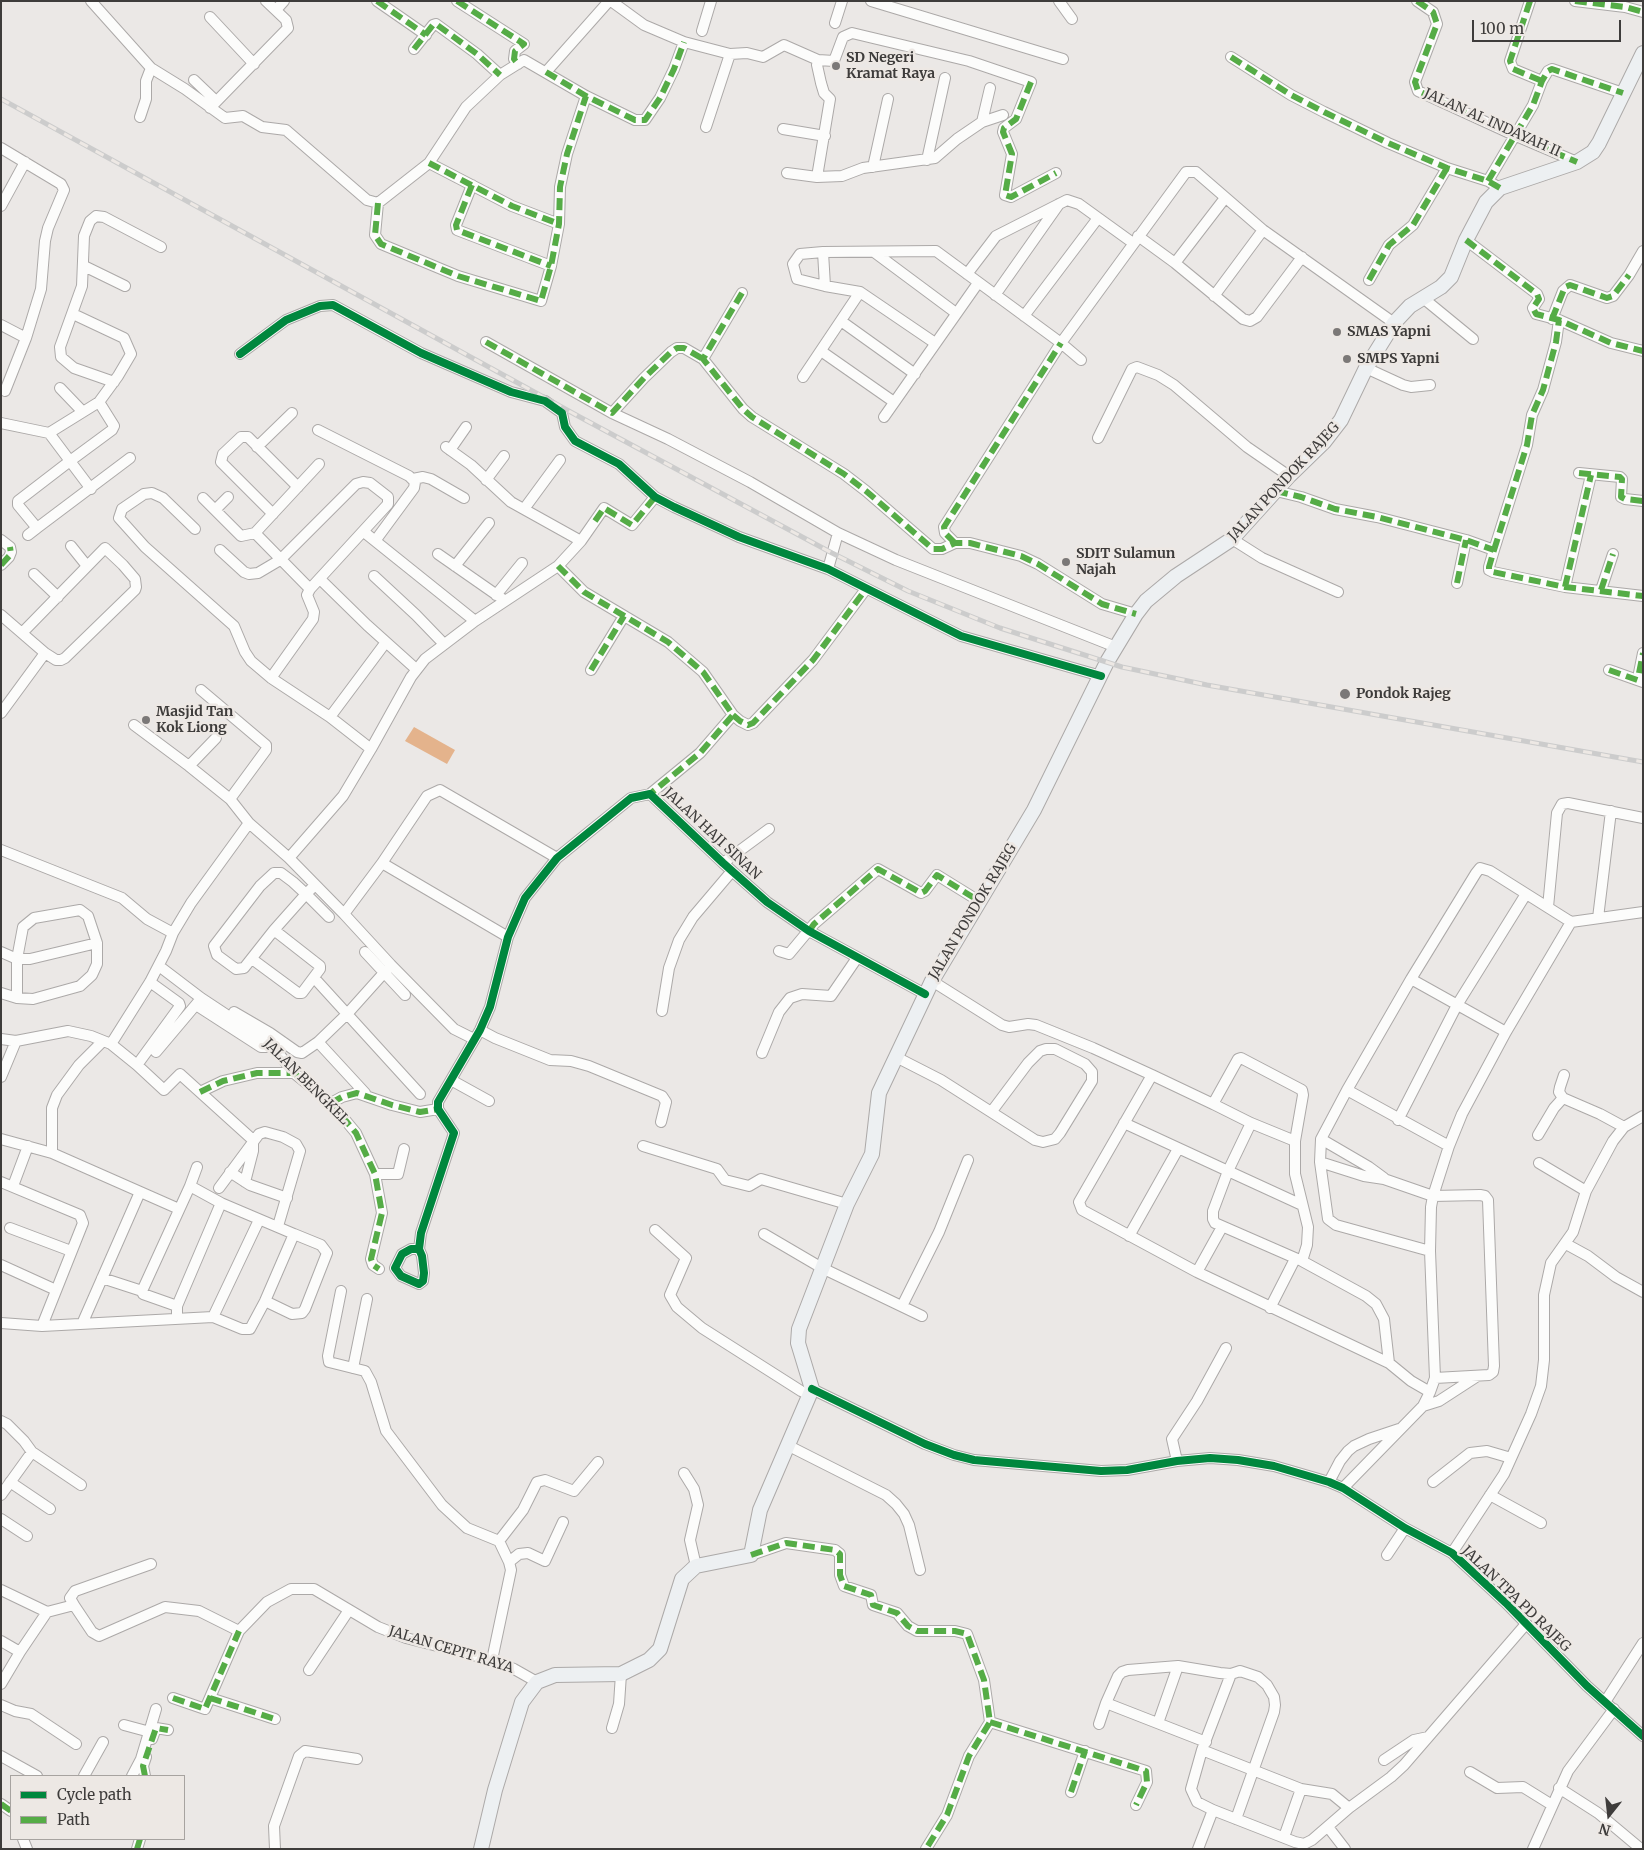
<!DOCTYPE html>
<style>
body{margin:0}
#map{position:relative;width:1644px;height:1850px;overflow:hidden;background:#ebe8e6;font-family:Merriweather,serif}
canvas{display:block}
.frame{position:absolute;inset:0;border:2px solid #3e3c3b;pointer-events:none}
.legend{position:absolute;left:10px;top:1775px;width:175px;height:65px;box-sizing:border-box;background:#ede8e4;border:1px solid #a7a3a0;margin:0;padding:6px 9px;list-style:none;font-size:15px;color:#3e3c3b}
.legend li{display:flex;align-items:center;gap:10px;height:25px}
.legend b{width:25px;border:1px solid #a7a3a0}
.north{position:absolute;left:1584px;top:1790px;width:50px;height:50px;-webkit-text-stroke:4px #ede8e4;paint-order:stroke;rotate:196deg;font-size:14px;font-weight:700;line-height:20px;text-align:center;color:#3e3c3b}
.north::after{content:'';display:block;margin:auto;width:18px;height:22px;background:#3e3c3b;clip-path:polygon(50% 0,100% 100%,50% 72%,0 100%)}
.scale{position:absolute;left:1472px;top:20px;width:149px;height:22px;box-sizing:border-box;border:2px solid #3e3c3b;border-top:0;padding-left:6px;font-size:15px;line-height:18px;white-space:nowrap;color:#3e3c3b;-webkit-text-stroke:4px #ede8e4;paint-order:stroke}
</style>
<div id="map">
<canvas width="1644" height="1850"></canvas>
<div class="frame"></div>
<ul class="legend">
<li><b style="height:6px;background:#00873e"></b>Cycle path</li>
<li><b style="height:6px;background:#55ac46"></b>Path</li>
</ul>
<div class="north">N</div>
<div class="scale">100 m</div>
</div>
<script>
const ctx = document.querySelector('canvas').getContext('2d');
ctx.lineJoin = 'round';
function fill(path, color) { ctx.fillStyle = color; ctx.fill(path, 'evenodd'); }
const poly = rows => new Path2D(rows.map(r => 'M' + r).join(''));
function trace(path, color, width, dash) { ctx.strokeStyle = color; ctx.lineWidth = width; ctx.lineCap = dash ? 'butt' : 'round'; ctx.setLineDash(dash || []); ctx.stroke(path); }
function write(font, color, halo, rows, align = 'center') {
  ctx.font = font + ' Merriweather,serif'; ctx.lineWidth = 5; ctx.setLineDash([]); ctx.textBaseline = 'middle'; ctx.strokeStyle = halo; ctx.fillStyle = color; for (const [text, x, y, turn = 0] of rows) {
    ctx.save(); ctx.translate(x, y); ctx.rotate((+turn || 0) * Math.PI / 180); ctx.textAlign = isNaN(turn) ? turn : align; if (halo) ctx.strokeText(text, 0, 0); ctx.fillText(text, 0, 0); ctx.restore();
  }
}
fill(poly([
 [414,727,455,750,447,764,405,741]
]), '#e4b38c');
const street = poly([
 [91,1,151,68,185,89,225,118,243,116,262,127,286,130,367,200,378,203,429,163,466,107,500,75,524,60,586,96,635,120,645,120,660,98,674,69,684,42],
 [377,1,426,35],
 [457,1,524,44,515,51,514,59,518,64],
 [611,1,644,25,684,42,730,54,747,53,763,57,784,45,818,60,834,61,843,37,852,33,969,61,1031,82,1016,119,1004,128,1003,132,1012,154,1005,195,1011,197,1056,173],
 [871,1,1063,59],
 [1059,1,1072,19],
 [1417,1,1433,12,1437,24,1415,82,1418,91,1516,136,1577,162],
 [1530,1,1510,61,1513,69,1542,81],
 [1575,1,1625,7,1643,12],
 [276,10,284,1],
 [210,17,254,64],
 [835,23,842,1],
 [702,31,711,1],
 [414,49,433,25,436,24,477,54,500,75],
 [1231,57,1291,95,1324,112,1388,143,1447,168,1488,181,1500,188],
 [818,60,817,65,821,83,824,93,830,99,817,177,842,176,863,168,935,158,957,139,982,122,990,88],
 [546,72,609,1],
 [194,80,216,101],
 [210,108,288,28,286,20,266,1],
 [140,117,146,99,146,81,151,68],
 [982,122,1003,115],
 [706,127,730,54],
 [783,129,825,136],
 [1,148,61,184,64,190,48,228,45,241,41,289,26,338],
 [927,160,945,78],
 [429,163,512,206,559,224],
 [873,167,888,99],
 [787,173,817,177],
 [1488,181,1533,105,1542,81,1548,71,1552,69,1623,93],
 [472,185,456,225,457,230,551,266],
 [378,203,375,235,381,244,458,276,541,301,551,266,559,224,560,187,567,154,586,96],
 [1,206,25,162],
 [1138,236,1175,263,1243,319,1250,321,1257,317,1302,257],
 [1466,240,1537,294,1539,299,1533,308,1536,314,1559,320,1611,343,1643,351],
 [823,252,800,254,793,264,797,279,825,286,823,252,936,251,1061,343,1081,360],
 [874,252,956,313],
 [1175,263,1225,198],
 [84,266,125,286],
 [967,274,996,236,1067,200,1079,204,1133,243],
 [1369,280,1389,245,1413,225,1447,168],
 [825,286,860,292,935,343],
 [742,293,703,359,743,409,752,417,844,474,866,491,933,549,942,549,955,543,970,543,1021,556,1038,564,1102,604,1136,614],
 [995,295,1059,204],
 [1214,296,1263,230],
 [1423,298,1473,339],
 [73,314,124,338,131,354,118,376,99,402],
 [1024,316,1098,218],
 [1552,319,1563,291,1570,285,1607,298,1613,296,1629,275,1643,251],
 [841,321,915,374],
 [1,325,26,338,5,391],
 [486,342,612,413,668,439,750,482,838,533,828,569],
 [821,351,894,402],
 [240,354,286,320,320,306,333,305,421,353,511,392,545,401,562,413,565,427,575,441,619,464,655,497,674,507,739,537,828,569,961,636,1101,676],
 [1366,368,1403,385,1411,387,1430,385],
 [803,377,860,292],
 [114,382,74,368,61,357,60,347,82,286,84,236,90,221,96,216,104,217,161,247],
 [60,388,83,412],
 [612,413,644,378,671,352,677,348,684,348,703,359],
 [884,417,978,283],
 [1,423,49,433,91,489],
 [318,430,409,476,415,482,414,488,375,541],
 [1098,438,1132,369,1137,367,1158,375,1174,385,1247,447,1289,476],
 [257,447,292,413],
 [446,447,471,465,511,502,581,541],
 [450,450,466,427],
 [1579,473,1620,477,1622,479,1621,497,1625,499,1643,501],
 [413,479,423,477,431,479,464,498],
 [486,480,504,456],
 [1276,491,1301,497,1335,509,1377,517,1466,540,1494,550,1489,567,1489,570,1493,572,1565,587,1643,596],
 [203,498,241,536,255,533,310,589,307,595,314,612,313,619,271,678],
 [524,509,560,460],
 [215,510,228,497],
 [273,514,221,462,223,454,241,437,248,437,298,487],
 [37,528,130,458],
 [195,529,163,498,152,493,144,494,122,509,119,518,145,547,234,626,245,652,251,661,271,678,330,717,371,749],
 [364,532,475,621],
 [255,533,319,464],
 [838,533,896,560,1116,647],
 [28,535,37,528,18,505,18,501,70,461,112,430,114,426,99,402,49,433],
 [1232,539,1262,558,1338,592],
 [1,540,10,547,11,552,9,557,1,565],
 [955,543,945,533,944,527,1061,343,1186,172,1196,172,1263,230,1394,323],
 [71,546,87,566],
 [220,550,244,572,249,574,258,573,280,560,356,484,363,482,370,483,388,497,388,504,310,589],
 [1494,550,1527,445,1532,415,1543,390,1556,342,1559,320],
 [438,554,504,600],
 [455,566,489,523],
 [558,566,584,592,668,642,703,672,733,715,700,753,650,794],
 [34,574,58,597],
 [374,576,416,615,444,644],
 [320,579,367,625,416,669],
 [1457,583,1466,540],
 [1565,587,1591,475],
 [1601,590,1613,554],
 [496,595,522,563],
 [1,615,45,653,56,660,61,660,65,658,135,590,136,587,135,579,123,565,105,548,22,633],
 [591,670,624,616],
 [1609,670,1643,682],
 [1639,673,1643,653],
 [201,690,266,745,266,750,230,799,249,823],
 [1,713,45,653],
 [733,715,740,721,748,725,753,723,813,660,866,589],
 [330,717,386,642],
 [134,725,189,766],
 [216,738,189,766,230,799],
 [1,850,122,898,147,919,173,933,191,903,249,823,289,858,344,914,391,965,454,1029,474,1039],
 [289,858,343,796,371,749,411,677,425,659,475,621,558,566,581,541,604,508,632,525,655,497],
 [382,863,508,937],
 [723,863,769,829],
 [315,885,306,894,274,930,244,968,236,969,217,955,214,946,260,886,274,873,281,873,293,882,306,894,329,917],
 [1548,907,1557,813,1562,804,1568,803,1643,818],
 [344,914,382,863,427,796,440,790,557,858],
 [1598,918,1611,811],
 [779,951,789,954,814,924,878,869,921,893,925,891,937,875,979,901],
 [1,952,17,959,30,959,97,943],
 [365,952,405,995],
 [252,959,298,993,302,993,320,969,320,966,274,930],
 [159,966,201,998,272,1045,294,1073,331,1103,356,1133,375,1174,382,1213,371,1259,373,1265,379,1269],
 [1411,979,1506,1032],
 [317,981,420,1094],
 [932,981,1002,1025,1009,1027,1028,1024,1036,1025,1093,1048,1152,1075],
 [1,993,17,998,33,999,80,986,92,975,97,964,97,943,88,916,80,910,34,918,23,927,17,959,17,998],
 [196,1005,261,1047,267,1047,272,1045],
 [662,1011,669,968,679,940,693,917,732,871],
 [234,1012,270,1033,297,1052,302,1053,318,1042,348,1013,391,965],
 [480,1030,495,1038,550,1060,571,1061,589,1066,662,1096,666,1102,661,1122],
 [1,1039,16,1041,68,1031,91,1036,111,1044,150,982,166,951,173,933],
 [318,1042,365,1093],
 [111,1044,137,1065,164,1090,180,1074,253,1140,253,1151,245,1182],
 [156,1052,199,1001],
 [762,1053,779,1012,790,998,802,994,831,996,857,958],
 [896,1057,941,1080,1035,1140,1043,1142,1055,1139,1060,1133,1092,1081,1092,1072,1085,1064,1055,1049,1046,1049,1040,1051,1028,1063,992,1111],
 [137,1065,180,1006,179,1003,150,982],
 [1564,1075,1560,1087,1559,1092,1563,1098,1600,1114,1624,1127],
 [1,1077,16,1041],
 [451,1080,489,1101],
 [1347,1090,1321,1139,1320,1162,1328,1219,1336,1225,1430,1251],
 [200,1092,223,1081,257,1073,294,1073],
 [331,1103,342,1097,357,1093,392,1105,420,1112,438,1109],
 [1213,1104,1251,1123,1295,1141],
 [1398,1120,1457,1005,1526,894],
 [1124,1123,1228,1171,1213,1211,1213,1219,1215,1223,1302,1261,1366,1296,1376,1304,1384,1319,1389,1363],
 [1251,1123,1228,1171,1302,1205],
 [1538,1135,1554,1108,1563,1098],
 [1,1139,52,1153,179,1209],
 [1321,1139,1369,1167,1384,1178],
 [643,1146,717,1169,725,1180,749,1186,761,1179,847,1204],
 [1449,1146,1347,1090,1411,979,1476,873,1480,868,1490,871,1571,922,1643,912],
 [52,1153,52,1108,57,1095,79,1065,103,1041],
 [1320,1162,1364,1176,1384,1179,1433,1196,1480,1195,1485,1196,1488,1200,1494,1366,1493,1372,1489,1375,1435,1378],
 [1539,1163,1586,1191],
 [230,1172,250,1185,287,1198],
 [375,1174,398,1174,404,1149],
 [1,1182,80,1215,83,1223,42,1326],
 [13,1186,28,1146],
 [190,1186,197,1167],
 [219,1188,259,1134,265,1132,283,1137,296,1144,300,1151,278,1226],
 [10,1228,71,1251],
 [655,1230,686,1258,670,1295,677,1307,702,1328,801,1391,810,1395],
 [764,1234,822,1268,922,1316],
 [1129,1236,1178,1149],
 [1566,1244,1588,1256,1616,1277,1643,1292],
 [419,1249,411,1249,402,1254,395,1268,401,1276,419,1284,423,1281,424,1273,422,1256,419,1249,421,1233,454,1133,438,1109,438,1102,480,1030,490,1007,508,937,525,898,557,858,631,798,650,794,723,863,767,902,809,931,925,994],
 [1302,1261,1307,1245,1308,1227,1295,1174,1295,1141,1303,1095,1302,1090,1241,1058,1238,1059,1213,1104,1152,1075,1079,1202,1082,1210,1197,1272,1389,1363,1411,1381,1430,1392],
 [1,1265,56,1290],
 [1197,1272,1222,1227],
 [102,1278,142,1291],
 [341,1291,328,1356,329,1362,365,1371,371,1382,386,1431,442,1505,467,1528,499,1541],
 [265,1301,292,1314,302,1313,305,1309,327,1253,321,1245,294,1234],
 [177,1306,143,1294,142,1291,190,1186,221,1203,177,1306,177,1319],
 [902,1306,939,1232,968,1160],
 [1270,1308,1295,1259],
 [213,1317,259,1220],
 [1,1323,42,1326,213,1317,242,1329,250,1329,265,1301,294,1234,221,1203],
 [82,1324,140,1192],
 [353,1368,367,1299],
 [812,1389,925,1444,954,1455,974,1460,1101,1471,1127,1470,1177,1461,1210,1458,1238,1460,1274,1466,1329,1482,1343,1488,1405,1528,1452,1553,1506,1603,1587,1686,1643,1736],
 [1423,1406,1439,1401,1476,1377],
 [1,1421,7,1424,24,1441,32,1452,81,1485],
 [787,1445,886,1495,896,1504,904,1514,909,1525,920,1570],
 [1177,1461,1172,1439,1197,1401,1226,1348],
 [684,1473,694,1489,698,1505,690,1540,696,1566],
 [10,1482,50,1509],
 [1329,1482,1340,1461,1348,1451,1354,1446,1369,1439,1399,1429],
 [1433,1482,1470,1453,1487,1451,1511,1458],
 [1343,1488,1423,1406,1430,1392,1435,1378,1430,1251,1431,1207,1433,1196,1449,1146,1462,1114,1506,1032,1571,922],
 [1,1495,32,1452],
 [1490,1495,1541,1523],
 [1,1519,27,1536],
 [1452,1553,1504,1474,1531,1414,1541,1386,1544,1360,1544,1295,1551,1263,1573,1232,1586,1191,1613,1141,1624,1127,1643,1116],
 [751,1555,786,1543,835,1550,840,1554,840,1575,844,1586,871,1595,873,1605,897,1613,908,1626,917,1631,955,1631,967,1634,984,1680,990,1722,969,1756,947,1815,926,1849],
 [1387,1555,1405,1528],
 [509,1562,519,1554,528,1553,545,1561,563,1522],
 [1,1590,47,1612,74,1605,92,1632,99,1636,165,1607,199,1611,239,1631],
 [74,1605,70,1598,75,1591,151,1564],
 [1,1641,20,1652],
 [492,1660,511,1570,509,1562,499,1541,523,1510,537,1482,545,1480,574,1491,598,1462],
 [309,1670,349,1610],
 [1231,1674,1202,1750,1301,1789,1332,1794,1349,1808,1391,1777,1404,1765,1526,1624],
 [1,1684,20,1652,47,1612],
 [173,1698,205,1709,239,1631,267,1602,291,1589,314,1589,378,1627,406,1638,492,1660,514,1669,537,1682],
 [210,1698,275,1719],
 [1605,1702,1643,1643],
 [1106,1703,1118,1676,1122,1672,1128,1670,1178,1666,1220,1673,1231,1674,1240,1671,1258,1677,1267,1685,1274,1697,1275,1705,1274,1712,1236,1819],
 [1,1705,15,1711,31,1714,76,1744],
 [990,1722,1146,1771,1147,1782,1136,1805],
 [1158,1723,1178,1666],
 [1099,1724,1106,1703,1206,1742],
 [124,1725,150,1732],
 [612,1728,619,1704,621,1674],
 [152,1739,156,1728,168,1730],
 [1202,1750,1191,1789,1197,1802,1213,1810,1295,1842,1304,1844,1312,1840,1349,1808],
 [1,1756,37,1776],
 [1384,1760,1414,1740,1428,1737],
 [1470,1772,1497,1788,1523,1787,1552,1805],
 [84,1776,103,1742],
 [132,1776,141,1759,156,1709],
 [145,1776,143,1766,146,1757],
 [1559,1788,1598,1813,1641,1849],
 [1071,1792,1085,1751],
 [1,1804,11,1811],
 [1328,1827,1345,1849],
 [1284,1837,1301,1789],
 [23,1839,27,1849],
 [137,1849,140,1839],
 [275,1849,274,1826,299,1756,305,1751,357,1759],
 [1198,1849,1213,1810],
 [1533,1849,1568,1771,1614,1709]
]);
const secondary = poly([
 [481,1849,495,1790,522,1702,537,1682,555,1675,621,1674,649,1660,660,1649,682,1579,696,1566,751,1555,760,1510,812,1389,798,1343,799,1329,847,1204,872,1154,879,1093,932,981,1034,810,1107,662,1136,614,1146,601,1176,576,1232,539,1289,476,1324,442,1341,420,1366,368,1394,323,1410,306,1441,287,1451,277,1466,240,1486,202,1500,188,1577,162,1593,152,1599,143,1643,53]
]);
trace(street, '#aca9a8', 12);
trace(secondary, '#aca9a8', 16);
trace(street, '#fcfcfb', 10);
trace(secondary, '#edf0f2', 14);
const rail = poly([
 [1,99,578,416,832,553,908,591,1000,628,1122,667,1207,685,1643,762]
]);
trace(rail, '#ccc', 5);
trace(rail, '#ede8e4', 3, [9]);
trace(poly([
 [377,1,426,35],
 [457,1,524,44,515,51,514,59,518,64],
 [1417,1,1433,12,1437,24,1415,82,1418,91,1516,136,1577,162],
 [1530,1,1510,61,1513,69,1542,81],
 [1575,1,1625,7,1643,12],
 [414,49,433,25,436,24,477,54,500,75],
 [1231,57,1291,95,1324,112,1388,143,1447,168,1488,181,1500,188],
 [546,72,586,96,635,120,645,120,660,98,674,69,684,42],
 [1031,82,1016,119,1004,128,1003,132,1012,154,1005,195,1011,197,1056,173],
 [429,163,512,206,559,224],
 [1488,181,1533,105,1542,81,1548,71,1552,69,1623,93],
 [472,185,456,225,457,230,551,266],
 [378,203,375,235,381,244,458,276,541,301,551,266,559,224,560,187,567,154,586,96],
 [1466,240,1537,294,1539,299,1533,308,1536,314,1559,320,1611,343,1643,351],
 [1369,280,1389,245,1413,225,1447,168],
 [742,293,703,359,743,409,752,417,844,474,866,491,933,549,942,549,955,543,970,543,1021,556,1038,564,1102,604,1136,614],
 [1552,319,1565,287,1570,285,1607,298,1613,296,1629,275],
 [486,342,612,413,644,378,671,352,677,348,684,348,703,359],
 [1579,473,1620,477,1622,479,1621,497,1625,499,1643,501],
 [1276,491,1301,497,1335,509,1377,517,1466,540,1494,550,1489,567,1489,570,1493,572,1565,587,1643,596],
 [595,521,604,508,632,525,655,497],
 [955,543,945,533,944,527,1061,343],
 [1494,550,1527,445,1532,415,1543,390,1556,342,1559,320],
 [1,565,11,554,10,547],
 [558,566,584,592,668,642,703,672,733,715,700,753,650,794],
 [1457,583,1466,540],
 [1565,587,1591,475],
 [1601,590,1613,554],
 [591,670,624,616],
 [1609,670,1643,682],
 [1639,673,1643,653],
 [733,715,740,721,748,725,753,723,813,660,866,589],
 [809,931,814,924,878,869,921,893,925,891,937,875,979,901],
 [200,1092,223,1081,257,1073,294,1073,331,1103,356,1133,375,1174,382,1213,371,1259,373,1265,379,1269],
 [331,1103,342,1097,357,1093,392,1105,420,1112,438,1109],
 [751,1555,786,1543,835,1550,840,1554,840,1575,844,1586,871,1595,873,1605,897,1613,908,1626,917,1631,955,1631,967,1634,984,1680,990,1722,969,1756,947,1815,926,1849],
 [173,1698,205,1709,239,1631],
 [210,1698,275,1719],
 [990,1722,1146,1771,1147,1782,1136,1805],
 [145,1776,143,1766,156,1728,168,1730],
 [1071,1792,1085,1751],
 [1,1804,11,1811],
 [137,1849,140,1839]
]), '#55ac46', 6, [12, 6]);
trace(poly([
 [240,354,286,320,320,306,333,305,421,353,511,392,545,401,562,413,565,427,575,441,619,464,655,497,674,507,739,537,828,569,961,636,1101,676],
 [419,1249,411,1249,402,1254,395,1268,401,1276,419,1284,423,1281,424,1273,422,1256,419,1249,421,1233,454,1133,438,1109,438,1102,480,1030,490,1007,508,937,525,898,557,858,631,798,650,794,723,863,767,902,809,931,925,994],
 [812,1389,925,1444,954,1455,974,1460,1101,1471,1127,1470,1177,1461,1210,1458,1238,1460,1274,1466,1329,1482,1343,1488,1405,1528,1452,1553,1506,1603,1587,1686,1643,1736]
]), '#00873e', 8);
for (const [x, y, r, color] of [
 [836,66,5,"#7b7877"],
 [1337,332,5,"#7b7877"],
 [1347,359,5,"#7b7877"],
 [1066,562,5,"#7b7877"],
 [1345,694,6,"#7b7877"],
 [146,720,5,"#7b7877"]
]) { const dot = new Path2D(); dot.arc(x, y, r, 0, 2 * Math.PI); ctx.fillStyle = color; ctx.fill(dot); trace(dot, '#ede8e4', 2); }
write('bold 14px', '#3e3c3b', '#ede8e4', [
 ["SD Negeri",846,58],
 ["Kramat Raya",846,74],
 ["SMAS Yapni",1347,332],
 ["SMPS Yapni",1357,359],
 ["SDIT Sulamun",1076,554],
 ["Najah",1076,570],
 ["Pondok Rajeg",1356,694],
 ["Masjid Tan",156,712],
 ["Kok Liong",156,728]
], 'left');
write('14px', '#3e3c3b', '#ede8e4', [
 ["JALAN AL INDAYAH II",1492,123,24],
 ["JALAN PONDOK RAJEG",1284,482,-47],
 ["JALAN HAJI SINAN",712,834,43],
 ["JALAN PONDOK RAJEG",973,912,-59],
 ["JALAN BENGKEL",306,1082,45],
 ["JALAN TPA PD RAJEG",1516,1599,44],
 ["JALAN CEPIT RAYA",451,1650,17]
]);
</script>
